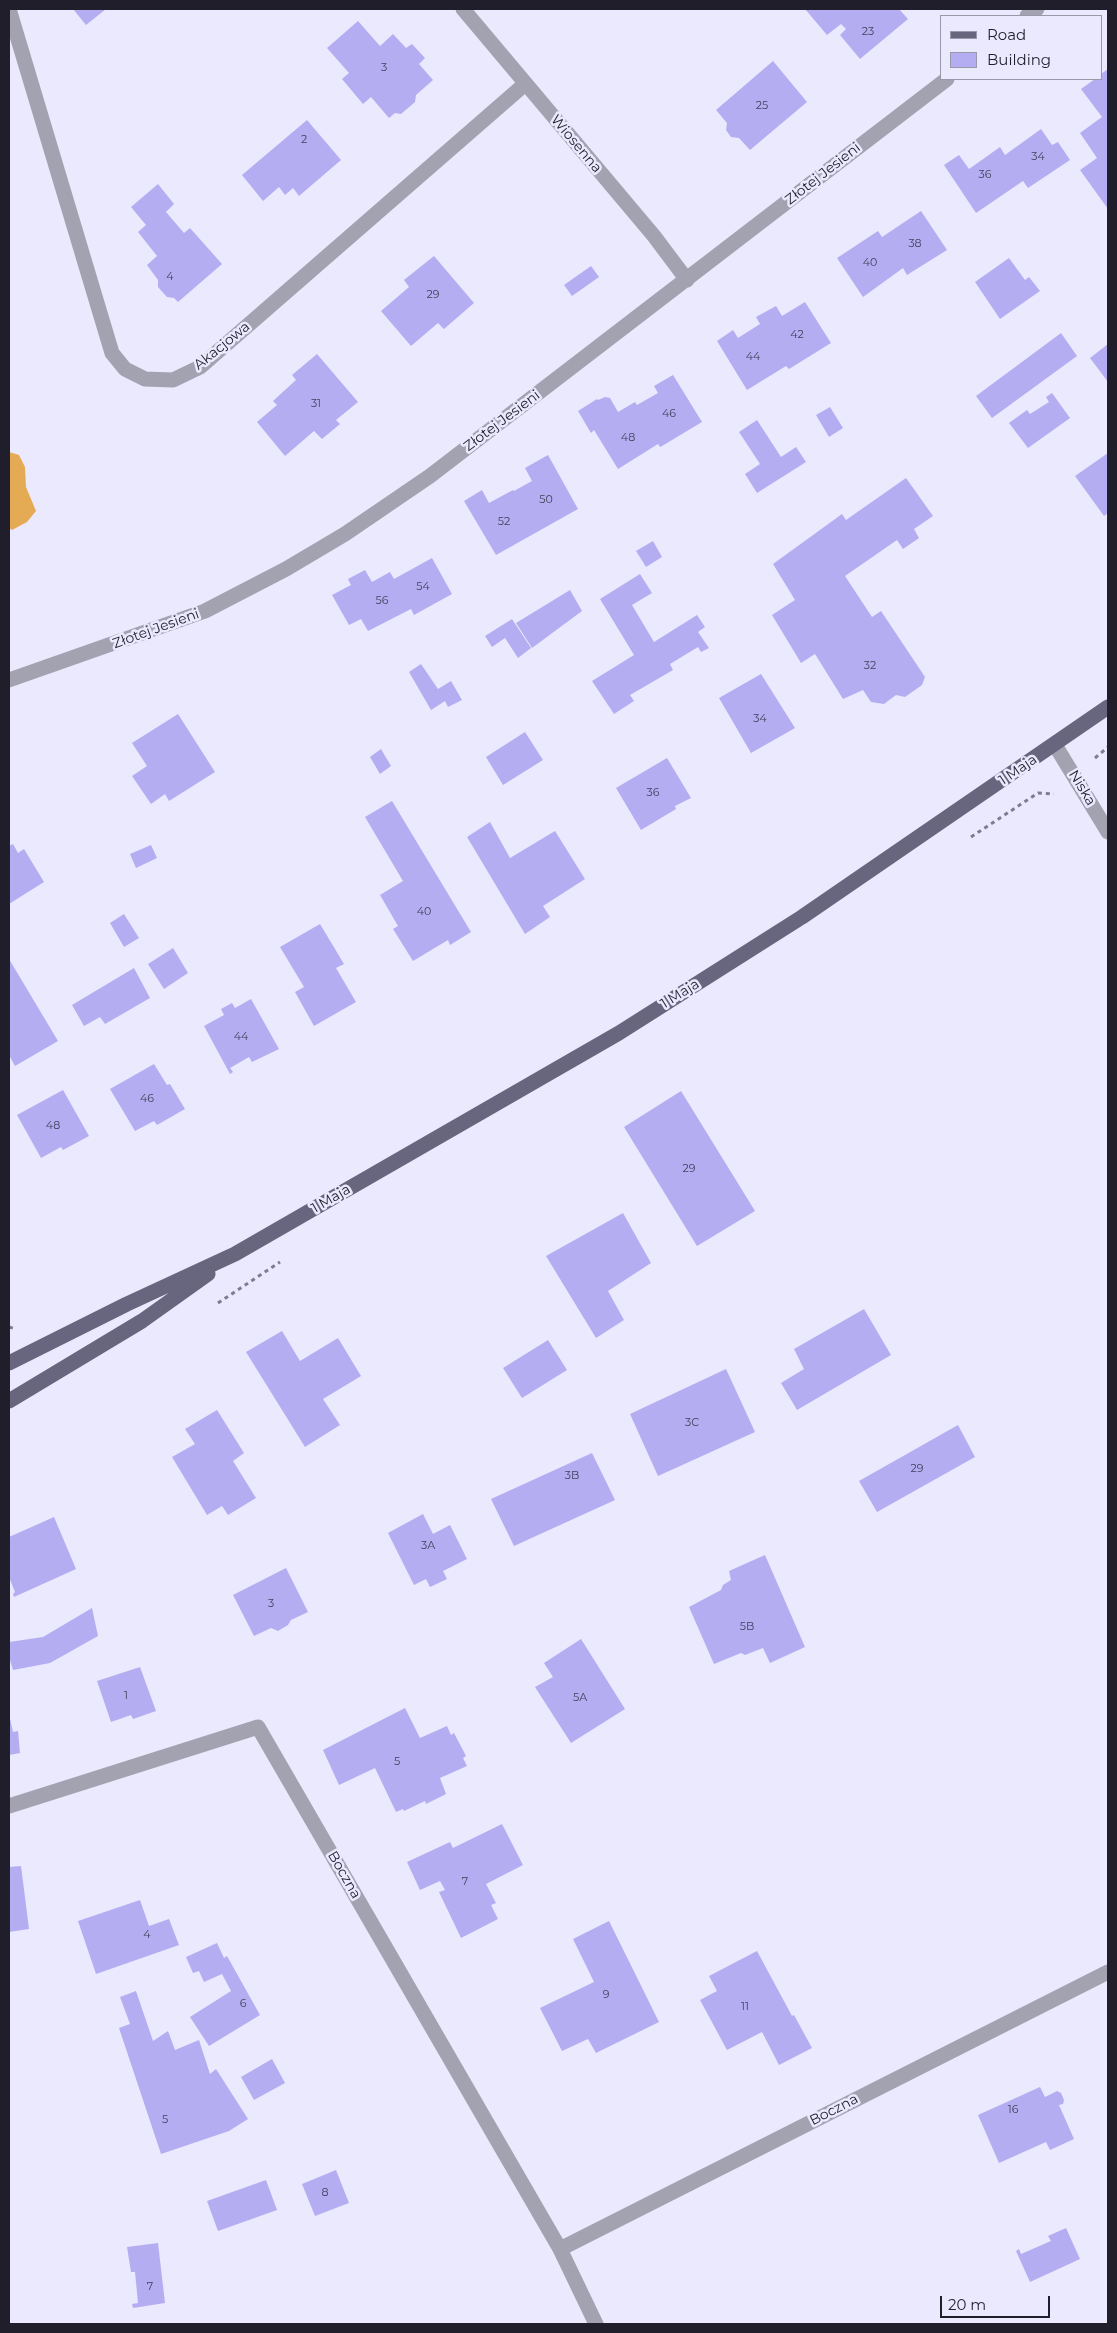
<!DOCTYPE html>
<meta charset="utf-8">
<style>
body{margin:0}
#map{position:relative;width:1117px;height:2333px;overflow:hidden;background:#eae9fd;font-family:Montserrat,sans-serif}
canvas{display:block}
.frame{position:absolute;inset:0;border:10px solid #201e2a;pointer-events:none}
.legend{position:absolute;left:940px;top:15px;width:162px;height:65px;box-sizing:border-box;background:#eae9fd;border:1px solid #9998a9;margin:0;padding:6px 9px;list-style:none;font-size:15px;color:#201e2a}
.legend li{display:flex;align-items:center;gap:10px;height:25px}
.legend b{width:25px;border:1px solid #9998a9}
.scale{position:absolute;left:940px;top:2296px;width:110px;height:22px;box-sizing:border-box;border:2px solid #201e2a;border-top:0;padding-left:6px;font-size:15px;line-height:18px;white-space:nowrap;color:#201e2a;-webkit-text-stroke:4px #eae9fd;paint-order:stroke}
</style>
<div id="map">
<canvas width="1117" height="2333"></canvas>
<div class="frame"></div>
<ul class="legend">
<li><b style="height:6px;background:#68667e"></b>Road</li>
<li><b style="height:14px;background:#b5adf2"></b>Building</li>
</ul>
<div class="scale">20 m</div>
</div>
<script>
const ctx = document.querySelector('canvas').getContext('2d');
ctx.lineJoin = 'round';
function fill(path, color) { ctx.fillStyle = color; ctx.fill(path, 'evenodd'); }
const poly = rows => new Path2D(rows.map(r => 'M' + r).join(''));
function trace(path, color, width, dash) { ctx.strokeStyle = color; ctx.lineWidth = width; ctx.lineCap = dash ? 'butt' : 'round'; ctx.setLineDash(dash || []); ctx.stroke(path); }
function write(font, color, halo, rows, align = 'center') {
  ctx.font = font + ' Montserrat,sans-serif'; ctx.lineWidth = 5; ctx.setLineDash([]); ctx.textBaseline = 'middle'; ctx.strokeStyle = halo; ctx.fillStyle = color; for (const [text, x, y, turn = 0] of rows) {
    ctx.save(); ctx.translate(x, y); ctx.rotate((+turn || 0) * Math.PI / 180); ctx.textAlign = isNaN(turn) ? turn : align; if (halo) ctx.strokeText(text, 0, 0); ctx.fillText(text, 0, 0); ctx.restore();
  }
}
fill(poly([
 [9,452,19,455,25,467,26,487,36,511,27,522,12,530,9,528]
]), '#e4ab54');
fill(poly([
 [73,9,106,9,86,25],
 [805,9,899,9,908,19,860,59,840,35,846,29,841,24,827,35],
 [358,21,380,46,393,34,406,48,412,44,425,58,419,64,433,80,416,95,415,102,401,114,395,113,389,118,371,97,363,104,342,79,349,73,327,48],
 [773,61,807,102,750,150,739,138,731,137,726,130,727,123,716,110],
 [1108,69,1108,209,1080,170,1097,158,1080,133,1102,117,1081,89,1095,79,1101,79,1101,74],
 [307,120,341,160,299,196,293,188,285,195,279,187,263,201,242,175],
 [1041,129,1052,145,1058,142,1070,160,1028,188,1023,181,976,213,944,165,959,155,969,169,1000,147,1005,155],
 [158,184,174,204,166,212,184,233,190,228,222,264,178,302,174,298,167,297,158,287,158,280,147,265,157,256,138,232,146,225,131,207],
 [921,211,947,250,907,275,903,268,863,297,837,258,878,231,882,237],
 [434,256,474,303,444,329,438,323,411,346,381,311,409,287,404,280],
 [1009,258,1025,280,1029,277,1040,291,1000,319,975,282],
 [591,266,599,277,572,296,564,285],
 [805,302,831,343,789,369,786,366,747,390,717,341,733,330,738,338,760,324,756,317,776,306,782,316],
 [1061,333,1077,356,992,418,976,396],
 [1108,344,1108,382,1090,358],
 [317,354,358,402,336,420,340,424,322,439,314,431,285,456,257,422,277,405,273,401,296,380,292,375],
 [673,375,702,422,662,446,660,447,658,444,618,469,594,430,591,433,578,411,597,399,598,400,605,397,610,398,618,412,635,402,637,405,658,393,654,386],
 [1052,393,1070,418,1028,448,1009,423,1027,410,1030,414,1049,402,1046,397],
 [830,407,843,428,829,437,816,415],
 [757,420,781,457,796,447,806,462,757,493,745,474,760,464,739,432],
 [1108,453,1108,513,1104,516,1075,476],
 [548,455,578,509,496,555,464,501,482,490,489,503,513,490,514,491,532,481,525,468],
 [906,478,933,516,914,529,919,538,903,549,897,540,845,576,872,617,881,611,925,677,922,685,905,697,896,695,884,704,871,702,863,690,843,699,815,654,801,663,772,615,795,600,773,564,842,514,846,520],
 [653,541,662,557,646,567,636,551],
 [432,558,452,594,414,615,411,609,368,631,361,619,349,625,332,595,351,585,348,579,365,570,372,582,390,572,394,579],
 [640,574,652,593,632,605,654,642,697,615,705,627,698,632,709,648,701,652,698,647,670,664,673,670,630,695,634,701,614,714,592,681,634,655,600,599],
 [570,590,582,611,532,648,516,623],
 [512,619,531,648,518,658,505,638,492,647,485,636],
 [421,664,438,689,451,681,462,700,448,707,445,701,431,710,409,672],
 [761,674,795,728,751,753,719,698],
 [178,714,215,772,169,801,165,794,151,804,132,776,147,766,132,743],
 [525,732,543,760,503,785,486,757],
 [381,749,391,766,380,774,370,757],
 [667,758,691,798,675,806,676,809,641,830,616,788],
 [392,801,471,932,450,945,448,940,413,961,393,929,398,926,380,895,403,881,365,817],
 [490,822,510,858,555,831,585,879,543,906,550,917,525,934,467,837],
 [13,844,18,853,24,849,44,882,9,904,9,846],
 [151,845,157,858,136,868,130,854],
 [124,914,139,938,124,947,110,923],
 [320,924,344,964,336,968,356,1002,314,1026,295,992,304,987,280,947],
 [173,948,188,973,164,989,148,964],
 [9,959,58,1041,15,1066,9,1055],
 [134,968,150,998,105,1024,100,1017,84,1026,72,1005],
 [251,999,279,1049,252,1062,249,1057,230,1068,233,1072,230,1074,204,1026,224,1015,221,1009,232,1003,235,1008],
 [154,1064,167,1085,170,1084,185,1109,157,1125,154,1121,135,1131,110,1089],
 [63,1090,89,1136,63,1150,61,1147,41,1158,17,1115],
 [681,1091,755,1211,697,1246,624,1127],
 [623,1213,651,1263,608,1291,624,1320,596,1338,546,1256],
 [864,1309,891,1355,797,1410,781,1383,804,1369,794,1349],
 [282,1331,300,1361,338,1338,361,1376,323,1399,340,1425,305,1447,246,1352],
 [548,1340,567,1370,522,1398,503,1368],
 [726,1369,755,1432,658,1476,630,1414],
 [217,1410,244,1453,233,1461,256,1498,228,1515,222,1506,207,1515,172,1457,195,1444,185,1429],
 [958,1425,975,1457,877,1512,859,1481],
 [592,1453,615,1500,514,1546,491,1499],
 [423,1514,433,1534,450,1525,467,1559,443,1571,447,1579,430,1587,426,1579,414,1585,388,1533],
 [54,1517,76,1569,14,1597,13,1594,15,1592,9,1577,9,1537],
 [765,1555,805,1647,770,1663,763,1648,745,1655,741,1653,714,1664,689,1607,721,1590,723,1585,731,1580,729,1571],
 [286,1568,308,1612,291,1620,288,1625,278,1631,271,1628,254,1636,233,1595],
 [92,1608,98,1636,50,1663,13,1670,9,1657,9,1642,43,1637],
 [581,1639,625,1709,571,1743,535,1687,553,1677,544,1663],
 [140,1667,156,1711,133,1719,131,1715,111,1722,97,1681],
 [405,1708,420,1738,447,1726,451,1735,454,1733,466,1756,463,1758,467,1766,440,1778,446,1794,426,1804,425,1801,404,1811,403,1809,396,1812,375,1768,339,1785,323,1750],
 [9,1714,13,1732,18,1731,20,1753,9,1755],
 [502,1824,523,1865,486,1884,496,1903,491,1905,498,1919,461,1938,439,1892,445,1890,440,1881,420,1890,407,1862,450,1842,453,1848],
 [21,1866,29,1929,9,1932,9,1867],
 [140,1900,149,1926,169,1919,179,1945,96,1974,78,1921],
 [609,1921,659,2022,596,2053,588,2039,562,2051,540,2008,594,1982,573,1939],
 [217,1943,224,1958,227,1956,260,2015,209,2046,190,2017,231,1991,222,1974,204,1982,199,1971,193,1973,186,1957],
 [757,1951,792,2016,794,2015,812,2048,779,2065,762,2032,727,2050,700,2000,717,1991,709,1976],
 [136,1991,153,2041,168,2031,175,2050,199,2040,210,2074,216,2069,248,2119,229,2131,161,2154,119,2028,130,2024,120,1997],
 [272,2059,285,2083,254,2100,241,2077],
 [1040,2087,1045,2097,1057,2091,1061,2093,1064,2100,1063,2104,1059,2105,1074,2139,1050,2150,1046,2142,999,2163,978,2115],
 [336,2170,349,2203,315,2216,302,2184],
 [266,2180,277,2210,218,2231,207,2201],
 [1066,2228,1080,2259,1030,2282,1016,2251,1019,2249,1021,2254,1051,2241,1048,2236],
 [158,2243,165,2303,133,2308,132,2304,138,2303,135,2272,131,2272,127,2247]
]), '#b5adf2');
trace(poly([
 [1095,758,1108,747],
 [971,837,1038,793,1054,794],
 [218,1303,280,1262],
 [9,1327,16,1329]
]), '#7e7d8d', 3, [4, 4]);
trace(poly([
 [9,9,112,353,125,369,145,379,173,380,200,367,525,84],
 [463,9,654,236,687,280],
 [1027,16,1037,9],
 [9,680,205,611,286,569,345,534,430,476,947,79],
 [1055,745,1108,832],
 [9,1806,258,1727,560,2249,596,2324],
 [560,2249,1108,1972]
]), '#a3a2b0', 15);
trace(poly([
 [9,1363,127,1304,235,1254,619,1033,802,917,1108,707],
 [9,1401,142,1321,208,1274]
]), '#68667e', 15);
write('11px', '#45425c', null, [
 ["23",868,32],
 ["3",384,68],
 ["25",762,106],
 ["2",304,140],
 ["34",1038,157],
 ["36",985,175],
 ["38",915,244],
 ["40",870,263],
 ["4",170,277],
 ["29",433,295],
 ["42",797,335],
 ["44",753,357],
 ["31",316,404],
 ["46",669,414],
 ["48",628,438],
 ["50",546,500],
 ["52",504,522],
 ["54",423,587],
 ["56",382,601],
 ["32",870,666],
 ["34",760,719],
 ["36",653,793],
 ["40",424,912],
 ["44",241,1037],
 ["46",147,1099],
 ["48",53,1126],
 ["29",689,1169],
 ["3C",692,1423],
 ["29",917,1469],
 ["3B",572,1476],
 ["3A",428,1546],
 ["3",271,1604],
 ["5B",747,1627],
 ["1",126,1696],
 ["5A",580,1698],
 ["5",397,1762],
 ["7",465,1882],
 ["4",147,1935],
 ["9",606,1995],
 ["6",243,2004],
 ["11",745,2007],
 ["16",1013,2110],
 ["5",165,2120],
 ["8",325,2193],
 ["7",150,2287]
]);
write('14px', '#201e2a', '#eae9fd', [
 ["Wiosenna",576,144,50],
 ["Złotej Jesieni",823,174,-38],
 ["Akacjowa",222,346,-39],
 ["Złotej Jesieni",502,421,-37],
 ["Złotej Jesieni",156,629,-20],
 ["1 Maja",1018,770,-34],
 ["Niska",1082,788,59],
 ["1 Maja",680,994,-32],
 ["1 Maja",331,1199,-30],
 ["Boczna",344,1875,60],
 ["Boczna",834,2110,-27]
]);
</script>
